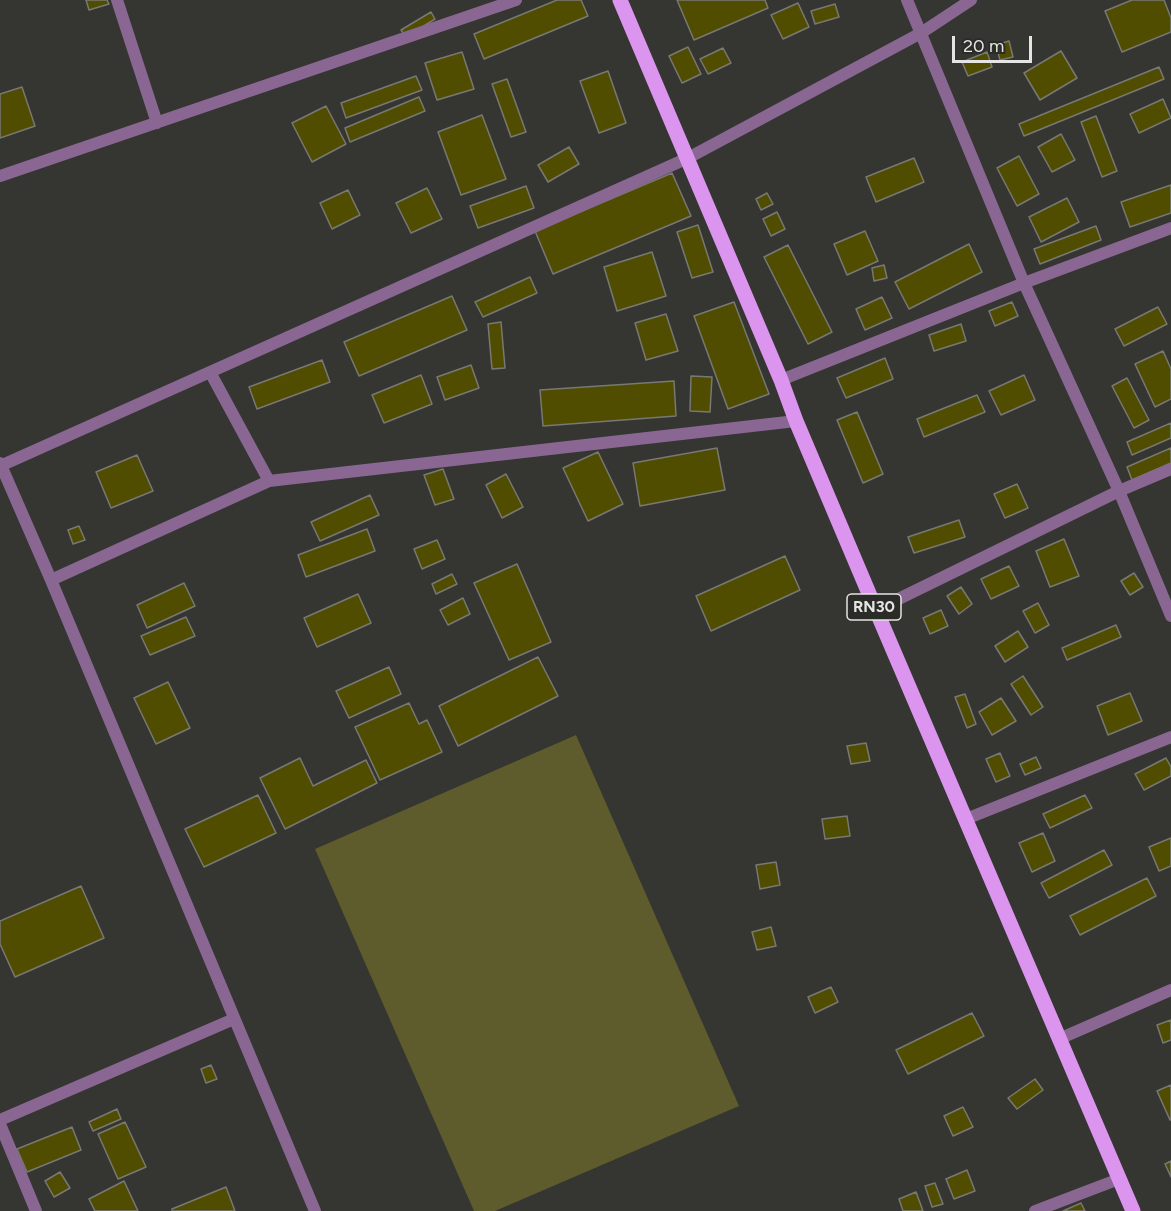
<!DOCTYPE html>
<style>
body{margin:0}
#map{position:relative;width:1171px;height:1211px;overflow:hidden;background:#353532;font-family:Figtree,sans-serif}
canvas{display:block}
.scale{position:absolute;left:952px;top:36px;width:80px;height:27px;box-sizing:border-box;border:3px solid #e5e5e3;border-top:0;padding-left:8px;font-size:18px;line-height:21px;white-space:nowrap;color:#e5e5e3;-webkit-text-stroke:4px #2b2b28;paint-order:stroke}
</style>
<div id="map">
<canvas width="1171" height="1211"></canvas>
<div class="scale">20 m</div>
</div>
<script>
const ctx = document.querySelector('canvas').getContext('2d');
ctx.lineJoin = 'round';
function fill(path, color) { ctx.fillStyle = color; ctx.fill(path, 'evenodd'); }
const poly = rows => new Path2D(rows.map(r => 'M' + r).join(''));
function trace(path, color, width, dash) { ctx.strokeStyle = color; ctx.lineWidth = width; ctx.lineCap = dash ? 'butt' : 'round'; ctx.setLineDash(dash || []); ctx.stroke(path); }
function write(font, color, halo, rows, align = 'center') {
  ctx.font = font + ' Figtree,sans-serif'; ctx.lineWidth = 4.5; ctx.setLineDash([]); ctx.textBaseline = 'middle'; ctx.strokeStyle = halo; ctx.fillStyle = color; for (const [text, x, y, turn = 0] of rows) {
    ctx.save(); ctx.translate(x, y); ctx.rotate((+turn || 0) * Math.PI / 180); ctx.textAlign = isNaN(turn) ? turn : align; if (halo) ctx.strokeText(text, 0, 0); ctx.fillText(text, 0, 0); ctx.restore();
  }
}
fill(poly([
 [576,735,739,1106,495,1211,474,1211,315,849]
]), '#5e5c2c');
const building = poly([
 [86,0,107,0,109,4,89,10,86,0],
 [557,0,581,0,588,16,484,59,474,34,557,0],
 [677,0,765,0,768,8,694,40,677,0],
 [1132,0,1164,0,1171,18,1171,32,1122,52,1105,11,1132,0],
 [798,3,809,27,783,39,771,15,798,3],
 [835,4,839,17,815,24,811,11,835,4],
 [431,12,435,19,406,37,401,30,431,12],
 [1009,41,1013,57,1000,60,996,45,1009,41],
 [688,47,701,74,682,83,669,56,688,47],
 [723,48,731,63,708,74,700,59,723,48],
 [1061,51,1077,78,1040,100,1024,73,1061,51],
 [462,52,474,89,437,100,425,63,462,52],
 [987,52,992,67,968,76,962,62,987,52],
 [1159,67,1164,79,1024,136,1019,124,1159,67],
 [608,71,626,123,599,133,580,81,608,71],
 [416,76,422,90,346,118,341,103,416,76],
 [507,79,526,132,511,137,492,84,507,79],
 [22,87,35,126,0,138,0,94,22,87],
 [419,97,425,111,350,142,345,128,419,97],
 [1163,99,1171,118,1139,133,1130,114,1163,99],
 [326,106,346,144,312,162,292,123,326,106],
 [482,115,506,179,461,195,438,132,482,115],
 [1096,116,1117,171,1102,177,1081,122,1096,116],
 [1061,134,1075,160,1052,172,1038,147,1061,134],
 [569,147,579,164,548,182,538,165,569,147],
 [1019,156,1039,194,1017,206,997,168,1019,156],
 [914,158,924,182,876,202,866,177,914,158],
 [672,173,691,216,553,274,535,231,672,173],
 [1171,185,1171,213,1130,227,1121,202,1171,185],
 [526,186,534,208,478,228,470,206,526,186],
 [427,188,442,219,411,233,396,203,427,188],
 [348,190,360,215,332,229,320,203,348,190],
 [767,193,773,204,761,210,756,199,767,193],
 [1067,198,1079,222,1041,242,1029,217,1067,198],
 [777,212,785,229,771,236,763,219,777,212],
 [698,225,713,272,692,278,677,232,698,225],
 [1096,226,1101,240,1040,264,1034,249,1096,226],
 [865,231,878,261,847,275,834,244,865,231],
 [969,244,982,272,909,309,895,282,969,244],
 [788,245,832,332,808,344,764,257,788,245],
 [652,252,666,296,617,311,604,267,652,252],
 [884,265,887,278,874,281,872,268,884,265],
 [530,277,537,293,483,317,475,302,530,277],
 [452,296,467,330,359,376,344,342,452,296],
 [882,297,892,318,865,330,856,309,882,297],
 [734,302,769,394,728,409,694,316,734,302],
 [1012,302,1018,316,995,326,989,311,1012,302],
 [1158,307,1167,324,1124,346,1115,329,1158,307],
 [666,314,678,351,646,360,635,323,666,314],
 [501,322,505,368,492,369,488,324,501,322],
 [961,324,966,341,934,351,929,335,961,324],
 [1163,351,1171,369,1171,399,1155,407,1135,364,1163,351],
 [885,358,893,379,846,398,837,378,885,358],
 [322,360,330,382,257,409,249,387,322,360],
 [471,365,479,388,445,400,437,377,471,365],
 [421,375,432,404,384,423,372,395,421,375],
 [1024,375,1035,400,1001,415,989,391,1024,375],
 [691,376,712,377,710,412,690,411,691,376],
 [1127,378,1149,420,1134,428,1112,386,1127,378],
 [674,381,676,416,543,426,540,390,674,381],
 [977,395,985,412,924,437,917,419,977,395],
 [857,412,883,474,863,483,837,420,857,412],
 [1171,423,1171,438,1132,455,1127,442,1171,423],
 [717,448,725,490,640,506,633,463,717,448],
 [1171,448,1171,463,1132,480,1127,467,1171,448],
 [598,452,623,504,588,521,563,468,598,452],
 [137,455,153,491,111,508,96,472,137,455],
 [443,469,454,499,435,505,424,475,443,469],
 [506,474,523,507,502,518,486,485,506,474],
 [1017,484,1028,508,1005,518,994,494,1017,484],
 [370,495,379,515,320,541,311,522,370,495],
 [959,520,965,537,914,553,908,537,959,520],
 [79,526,85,540,73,544,68,530,79,526],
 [367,529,375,551,306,577,298,555,367,529],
 [1064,539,1079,576,1050,587,1036,551,1064,539],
 [437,540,445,559,422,569,414,549,437,540],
 [785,556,800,590,711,631,696,596,785,556],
 [517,564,551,642,509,660,474,583,517,564],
 [1009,566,1019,586,991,599,981,579,1009,566],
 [1134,573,1143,587,1130,595,1121,581,1134,573],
 [452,574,457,584,436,594,432,584,452,574],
 [184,583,195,606,147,628,137,605,184,583],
 [961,587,972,604,959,614,947,596,961,587],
 [358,594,371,623,317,647,304,618,358,594],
 [463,598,470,614,448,625,440,610,463,598],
 [1038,603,1049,625,1035,633,1023,611,1038,603],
 [941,610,948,626,930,634,923,618,941,610],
 [186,617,195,636,150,655,141,636,186,617],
 [1116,625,1121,637,1067,660,1062,648,1116,625],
 [1018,631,1028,647,1005,662,995,646,1018,631],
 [538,657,558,696,458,746,439,706,538,657],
 [389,667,401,694,349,718,336,691,389,667],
 [1023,676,1043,707,1031,715,1011,684,1023,676],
 [168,682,190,728,156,744,134,698,168,682],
 [1130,693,1142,721,1108,735,1097,706,1130,693],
 [965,694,976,724,967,728,955,697,965,694],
 [1001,698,1016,721,992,735,979,712,1001,698],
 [409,703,419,724,427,720,442,752,380,780,355,727,409,703],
 [866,743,870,761,851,764,847,746,866,743],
 [1000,753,1010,776,996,782,986,759,1000,753],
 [1036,757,1041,768,1025,775,1020,764,1036,757],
 [300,758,313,786,366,760,377,783,285,829,260,778,300,758],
 [1166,758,1171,767,1171,776,1144,790,1135,774,1166,758],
 [258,795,276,833,204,867,185,829,258,795],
 [1085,795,1092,808,1050,828,1043,814,1085,795],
 [847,816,850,836,825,839,822,819,847,816],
 [1043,833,1055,861,1032,872,1019,843,1043,833],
 [1171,838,1171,866,1159,871,1149,847,1171,838],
 [1104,850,1112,865,1049,898,1041,883,1104,850],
 [776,862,780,885,760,889,756,865,776,862],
 [1147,878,1156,896,1080,935,1070,916,1147,878],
 [81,886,104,938,15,977,0,944,0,921,81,886],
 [771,927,776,946,757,950,752,932,771,927],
 [831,987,838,1002,815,1013,808,997,831,987],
 [972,1013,984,1036,908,1074,896,1050,972,1013],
 [1171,1020,1171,1040,1163,1043,1157,1025,1171,1020],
 [211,1065,217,1079,206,1083,201,1069,211,1065],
 [1035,1079,1043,1090,1017,1109,1008,1098,1035,1079],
 [1171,1085,1171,1120,1170,1120,1157,1091,1171,1085],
 [963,1107,973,1127,953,1136,944,1116,963,1107],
 [117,1109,121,1119,93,1131,89,1122,117,1109],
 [125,1122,146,1167,118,1179,98,1134,125,1122],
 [72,1127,81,1150,27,1172,17,1149,72,1127],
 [1171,1161,1171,1177,1165,1164,1171,1161],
 [967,1170,975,1191,954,1199,946,1179,967,1170],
 [60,1172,70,1188,54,1197,45,1181,60,1172],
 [124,1181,138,1211,95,1211,89,1199,124,1181],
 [935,1183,943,1204,932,1207,925,1186,935,1183],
 [226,1187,235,1211,172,1211,172,1209,226,1187],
 [916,1192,923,1211,903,1211,899,1199,916,1192],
 [1081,1203,1085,1211,1063,1211,1081,1203]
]);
fill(building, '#514d00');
trace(building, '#787874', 1.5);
trace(poly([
 [117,0,157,123],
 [907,0,1024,283,1119,491,1171,616],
 [0,176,516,0],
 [210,372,269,481],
 [781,380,1024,283,1171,228],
 [0,463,51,580,315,1211],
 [0,466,688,158,921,33,971,0],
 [51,580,269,481,796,421],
 [876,610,1119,491,1171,469],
 [966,819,1171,737],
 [1059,1039,1171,990],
 [0,1120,234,1019],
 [0,1124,36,1211],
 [1035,1211,1119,1179]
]), '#896792', 12);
trace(poly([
 [620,0,781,380,796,421,876,610,1133,1211]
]), '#dc95ee', 15);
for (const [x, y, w] of [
 [874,607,54]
]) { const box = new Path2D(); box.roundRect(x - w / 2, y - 13, w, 26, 4.5); ctx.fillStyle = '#2b2b28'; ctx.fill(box); trace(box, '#e5e5e3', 1.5); }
write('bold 16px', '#e5e5e3', null, [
 ["RN30",874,607]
]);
</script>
